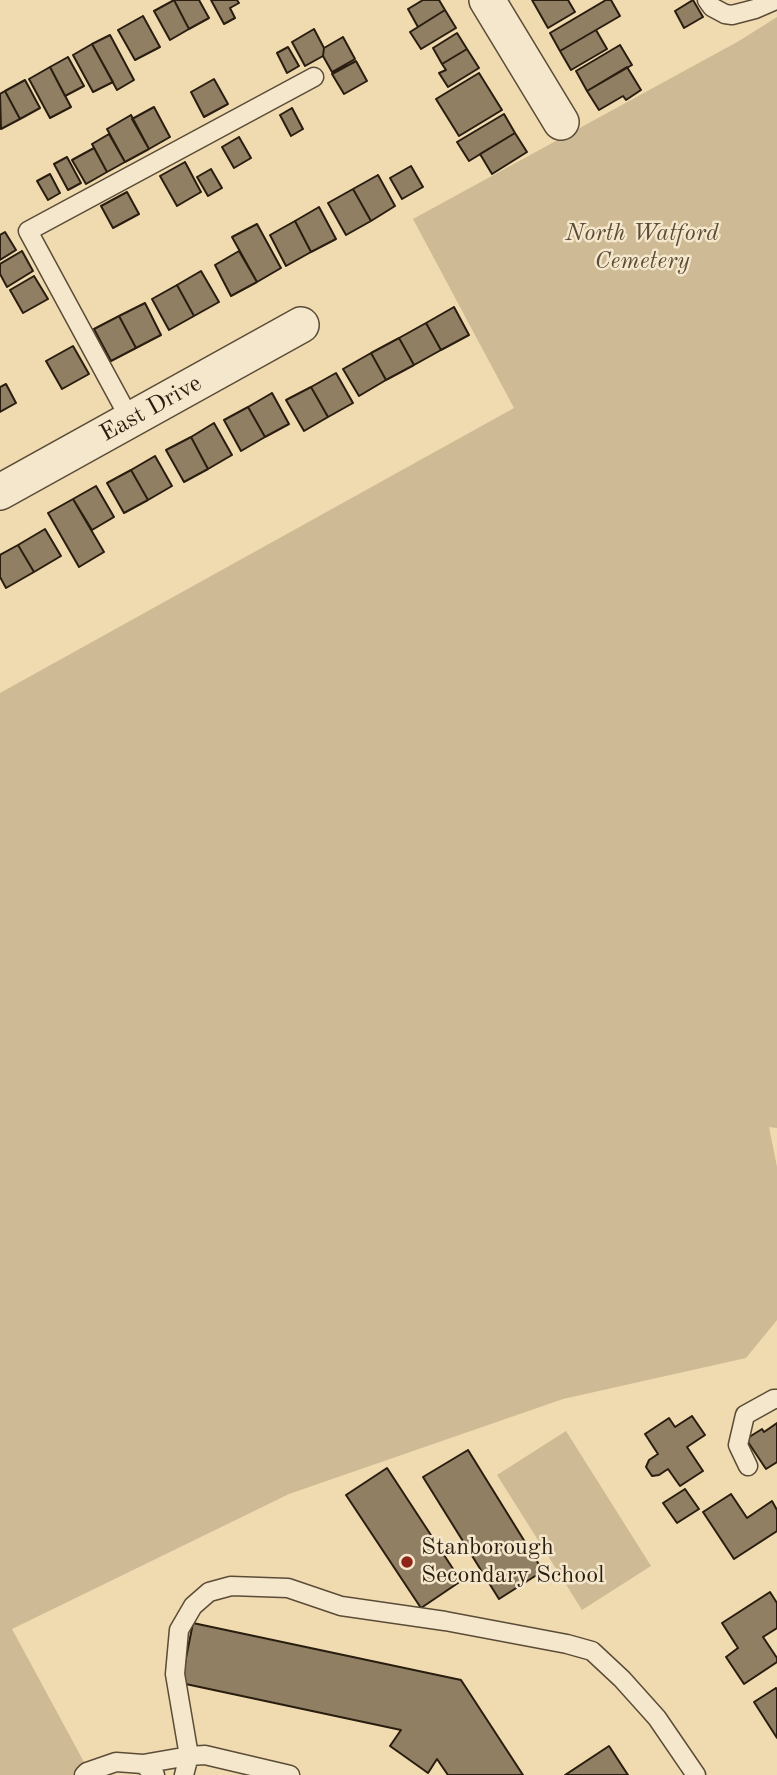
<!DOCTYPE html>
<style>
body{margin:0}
canvas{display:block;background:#f0dab0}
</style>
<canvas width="777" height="1775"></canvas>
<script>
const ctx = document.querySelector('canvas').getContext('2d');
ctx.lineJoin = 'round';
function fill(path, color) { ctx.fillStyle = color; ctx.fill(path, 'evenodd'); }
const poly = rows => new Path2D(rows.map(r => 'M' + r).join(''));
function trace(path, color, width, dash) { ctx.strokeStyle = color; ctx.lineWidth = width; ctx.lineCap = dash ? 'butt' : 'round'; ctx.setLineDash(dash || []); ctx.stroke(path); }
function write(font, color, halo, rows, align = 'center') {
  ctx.font = font + ' "Old Standard TT",serif'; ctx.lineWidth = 5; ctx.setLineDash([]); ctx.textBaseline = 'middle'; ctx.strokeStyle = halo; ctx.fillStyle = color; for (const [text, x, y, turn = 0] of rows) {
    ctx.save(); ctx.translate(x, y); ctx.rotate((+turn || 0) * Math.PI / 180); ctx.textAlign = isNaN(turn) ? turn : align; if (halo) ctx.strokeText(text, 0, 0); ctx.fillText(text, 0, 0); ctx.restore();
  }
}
fill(poly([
 [777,17,777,1128,769,1127,777,1167,777,1320,746,1358,563,1399,289,1494,12,1629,91,1775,0,1775,0,693,514,408,413,219,739,41],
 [566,1431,651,1566,582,1610,497,1475]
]), '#ceba95');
const building = poly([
 [174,0,199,0,209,18,189,29,174,0],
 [174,0,189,29,170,40,154,11,174,0],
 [211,0,237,0,239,3,230,8,235,18,224,24,211,0],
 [423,0,439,0,445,10,418,27,408,9,423,0],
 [532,0,568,0,575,12,548,28,532,0],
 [606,0,611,0,620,16,560,51,550,33,606,0],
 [693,0,703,17,684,28,675,11,693,0],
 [445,10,456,28,421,49,410,32,445,10],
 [143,16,160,47,135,60,118,30,143,16],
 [314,29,324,48,323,56,305,66,292,42,314,29],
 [596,30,607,49,571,70,560,51,596,30],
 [457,33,467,49,442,64,433,48,457,33],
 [110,35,134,80,117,90,92,44,110,35],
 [343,37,355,59,332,72,323,56,324,48,343,37],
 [92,44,113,82,93,92,73,55,92,44],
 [620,45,632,65,587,91,576,71,620,45],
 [288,47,299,66,287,73,277,53,288,47],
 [467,49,479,68,448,87,439,73,446,70,442,64,467,49],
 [68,57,84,86,65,96,50,67,68,57],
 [356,61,367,81,344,94,332,74,356,61],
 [50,67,71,107,50,118,29,79,50,67],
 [627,67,641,90,626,100,623,96,599,110,587,91,627,67],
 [479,73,502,110,459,136,436,99,479,73],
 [214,79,228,104,204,117,191,92,214,79],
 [25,80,40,108,20,119,5,91,25,80],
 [5,91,20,119,1,129,0,94,5,91],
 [154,107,170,137,149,149,132,119,154,107],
 [292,108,303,129,291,136,280,115,292,108],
 [504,114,515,133,469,161,457,142,504,114],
 [131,115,149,149,125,162,107,129,131,115],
 [515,133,527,152,492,174,480,154,515,133],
 [109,134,125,162,107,172,92,144,109,134],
 [239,137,251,158,234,168,222,147,239,137],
 [94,148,107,172,86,184,72,160,94,148],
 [67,157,81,183,68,190,54,164,67,157],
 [185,162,201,192,177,206,160,176,185,162],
 [411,166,423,187,402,199,390,178,411,166],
 [211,169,222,188,208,196,197,177,211,169],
 [50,174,60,193,48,200,37,181,50,174],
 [378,175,395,206,371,221,353,189,378,175],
 [353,189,371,221,346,235,328,203,353,189],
 [127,192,139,214,113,228,101,206,127,192],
 [319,207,336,239,311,252,295,221,319,207],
 [295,221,311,252,286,266,270,235,295,221],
 [257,224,281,268,257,282,232,237,257,224],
 [5,232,16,250,0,260,0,235,5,232],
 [22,251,33,271,7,287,0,274,0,264,22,251],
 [239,251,257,282,231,296,215,265,239,251],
 [201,271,219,302,194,316,177,285,201,271],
 [34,276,48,299,23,313,10,290,34,276],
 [177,285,194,316,169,330,152,299,177,285],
 [145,303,161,335,136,348,119,316,145,303],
 [454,307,469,335,441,350,426,323,454,307],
 [119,316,136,348,111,361,94,329,119,316],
 [426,323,441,350,414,365,399,338,426,323],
 [399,338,414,365,386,380,371,353,399,338],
 [73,346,89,374,62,389,46,361,73,346],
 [371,353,386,380,359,396,343,369,371,353],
 [336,373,353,403,328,417,311,387,336,373],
 [6,384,16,403,0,412,0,387,6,384],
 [311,387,328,417,304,431,286,400,311,387],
 [272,393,289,424,265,437,248,407,272,393],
 [248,407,265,437,241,451,224,420,248,407],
 [214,423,232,455,208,469,191,437,214,423],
 [191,437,208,469,184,482,166,450,191,437],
 [155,456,172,486,148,500,131,470,155,456],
 [131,470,148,500,124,513,107,483,131,470],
 [96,486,114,517,92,530,73,499,96,486],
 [73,499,104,552,79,567,48,513,73,499],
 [45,529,61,556,34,572,18,545,45,529],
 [18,545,34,572,6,588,0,577,0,555,18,545],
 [692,1416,705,1435,687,1447,703,1471,680,1486,668,1469,659,1475,652,1476,646,1467,649,1460,658,1454,645,1434,669,1418,675,1427,692,1416],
 [777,1423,777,1462,766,1469,746,1439,762,1429,764,1432,777,1423],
 [468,1450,543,1571,499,1599,423,1477,468,1450],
 [387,1468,461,1581,421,1608,346,1495,387,1468],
 [685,1489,699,1509,677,1523,663,1503,685,1489],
 [731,1494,747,1518,772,1501,777,1510,777,1531,734,1559,703,1512,731,1494],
 [770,1592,777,1603,777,1628,763,1637,777,1658,777,1662,744,1684,726,1657,738,1648,722,1623,770,1592],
 [193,1623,461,1680,523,1775,448,1775,437,1759,428,1773,390,1746,401,1730,181,1683,193,1623],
 [776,1688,777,1690,777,1738,754,1702,776,1688],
 [609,1746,628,1775,565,1775,609,1746]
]);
fill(building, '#907f63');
trace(building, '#291d0f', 2);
const lane = poly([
 [707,0,712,7,725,14,732,15,755,9,776,0],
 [131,421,28,231,314,77],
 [748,1466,738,1445,745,1415,774,1399,777,1399],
 [143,1764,189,1756,184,1775],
 [84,1775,87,1772,116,1762,143,1764,155,1775],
 [290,1775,205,1755,189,1756,175,1674,179,1630,193,1606,209,1592,231,1586,288,1588,341,1606,445,1621,567,1644,592,1651,622,1679,657,1718,696,1775]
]);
const street = poly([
 [487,0,561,122],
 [0,492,301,325]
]);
trace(lane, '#5b4c37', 21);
trace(street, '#5b4c37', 38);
trace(lane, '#f5e7cc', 18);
trace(street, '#f5e7cc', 35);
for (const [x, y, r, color] of [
 [407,1562,7,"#8f2418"]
]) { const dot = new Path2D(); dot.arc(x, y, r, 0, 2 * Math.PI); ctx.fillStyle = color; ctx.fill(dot); trace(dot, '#f5e7cc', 2.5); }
write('italic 24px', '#5b4c37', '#f5e7cc', [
 ["North Watford",642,234],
 ["Cemetery",642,262]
]);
write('24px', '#291d0f', '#f5e7cc', [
 ["East Drive",151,409,-29]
]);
write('24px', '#291d0f', '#f5e7cc', [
 ["Stanborough",421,1548],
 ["Secondary School",421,1576]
], 'left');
</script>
